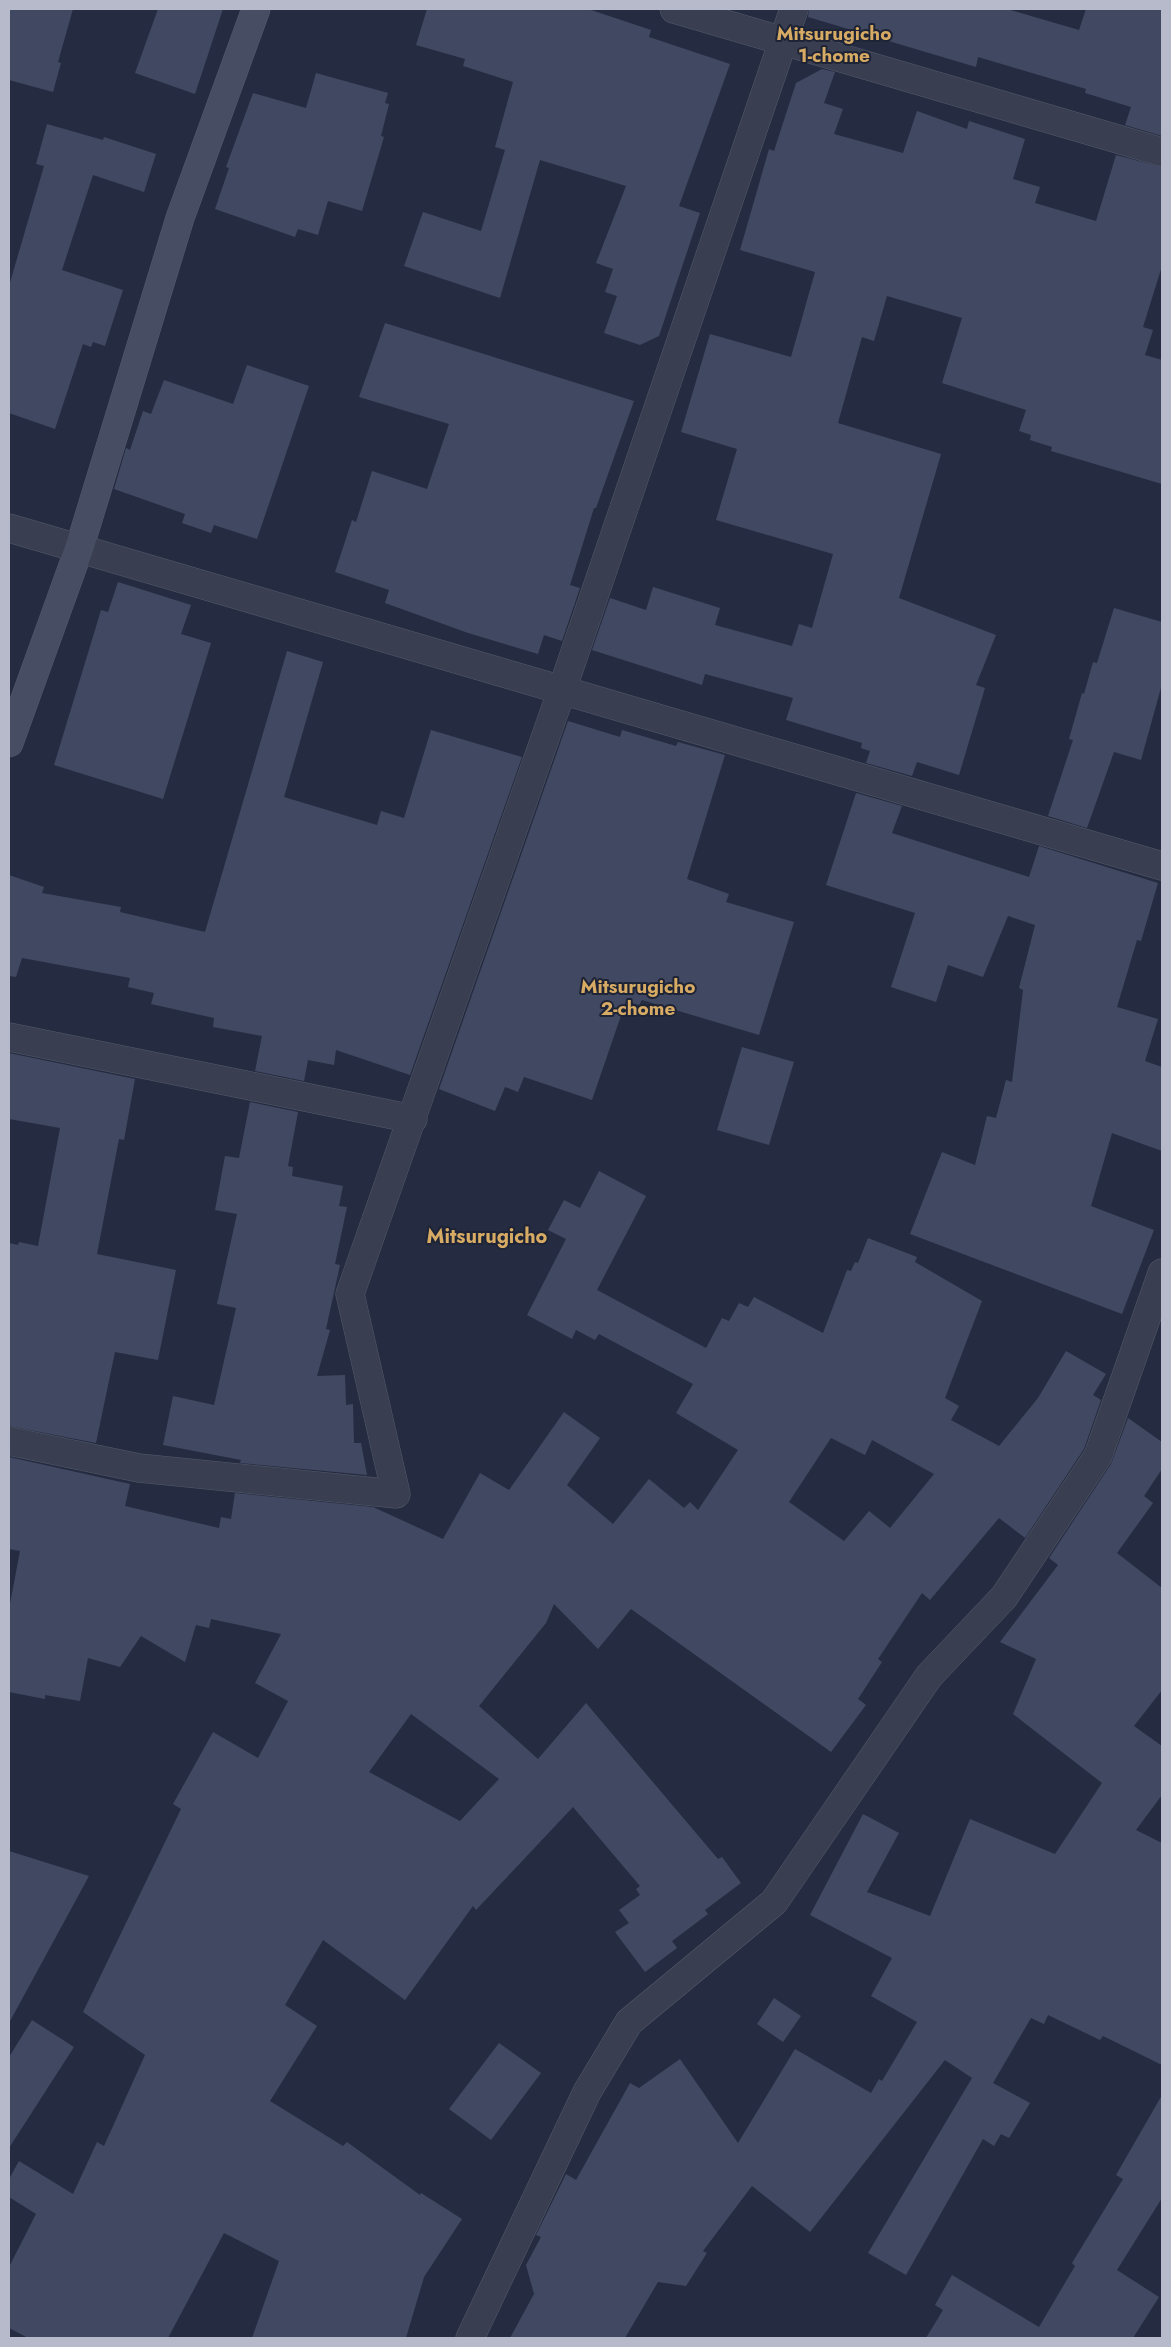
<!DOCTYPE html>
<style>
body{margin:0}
#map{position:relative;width:1171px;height:2347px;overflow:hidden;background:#252c41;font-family:Jost,sans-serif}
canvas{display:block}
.frame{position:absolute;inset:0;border:10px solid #b6bacb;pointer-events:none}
</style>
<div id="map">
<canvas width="1171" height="2347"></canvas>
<div class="frame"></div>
</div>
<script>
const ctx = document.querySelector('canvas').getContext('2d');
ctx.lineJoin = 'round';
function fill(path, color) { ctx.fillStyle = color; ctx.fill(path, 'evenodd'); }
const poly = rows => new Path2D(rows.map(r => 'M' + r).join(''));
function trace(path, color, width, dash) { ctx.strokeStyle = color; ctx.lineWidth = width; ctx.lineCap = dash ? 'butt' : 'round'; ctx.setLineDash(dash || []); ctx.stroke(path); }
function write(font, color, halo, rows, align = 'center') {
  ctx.font = font + ' Jost,sans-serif'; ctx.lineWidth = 4; ctx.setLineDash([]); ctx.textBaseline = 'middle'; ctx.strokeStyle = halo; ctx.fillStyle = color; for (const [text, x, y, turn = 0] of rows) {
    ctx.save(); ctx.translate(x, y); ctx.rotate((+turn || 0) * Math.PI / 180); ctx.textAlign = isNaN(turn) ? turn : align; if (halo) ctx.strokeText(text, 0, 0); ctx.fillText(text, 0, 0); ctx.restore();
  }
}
fill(poly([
 [9,9,73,9,58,62,61,63,53,92,9,80],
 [158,9,223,9,195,94,135,73],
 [427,9,588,9,651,30,649,37,730,64,679,206,700,213,659,336,640,345,604,333,617,296,605,292,613,269,596,263,626,186,540,160,500,298,404,266,423,212,481,231,505,150,495,147,513,82,463,66,465,59,416,45],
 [809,9,1007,9,1079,30,1086,9,1162,9,1162,136,1125,125,1131,107,1085,93,1086,89,978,57,976,67,808,17],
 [822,69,835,72,824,103,843,109,834,134,903,153,917,111,967,129,969,121,1025,139,1013,179,1040,187,1035,203,1096,221,1116,155,1162,167,1162,266,1143,327,1153,330,1145,355,1162,360,1162,484,1051,451,1052,447,1030,440,1031,435,1019,431,1026,410,942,383,962,318,887,296,874,341,862,337,838,423,941,454,899,598,996,635,976,685,985,688,959,775,917,762,912,776,866,763,870,751,861,748,862,743,786,720,793,698,705,674,702,685,592,650,610,598,646,610,653,587,720,608,715,625,792,646,799,624,812,628,833,554,716,520,737,449,681,432,710,334,791,357,815,272,740,250,769,149,774,151,796,83],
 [316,73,388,93,385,103,389,104,381,136,384,137,362,211,328,201,318,235,298,229,295,237,215,209,229,168,226,167,253,93,306,108],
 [47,124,103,140,104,137,156,154,144,192,93,175,62,270,123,290,105,346,93,342,91,347,83,344,55,429,9,413,9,286,44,166,36,164],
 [385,323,634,401,596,508,594,508,570,585,580,588,562,641,544,635,538,654,468,633,385,603,389,590,335,572,352,520,356,522,372,471,427,489,449,424,359,397],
 [247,365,309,386,257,539,214,525,211,533,182,523,185,514,114,489,126,448,130,450,143,411,151,414,164,380,233,404],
 [118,582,191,605,181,634,211,643,163,799,54,765,101,610,108,612],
 [1114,608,1162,622,1162,684,1141,760,1114,752,1087,828,1048,816,1073,740,1069,739,1082,693,1084,694,1093,662,1097,663],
 [287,651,323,662,284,797,377,825,381,811,404,818,431,730,522,757,410,1075,336,1050,334,1065,308,1060,304,1081,255,1071,262,1036,213,1027,214,1018,151,1004,154,993,128,987,130,978,22,958,16,977,9,976,9,875,44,887,42,893,121,907,120,912,205,932],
 [568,721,620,737,622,730,676,746,678,742,725,755,687,879,729,894,726,902,794,922,759,1035,642,1000,639,1005,626,1001,592,1100,524,1077,518,1092,505,1087,495,1111,439,1089],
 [856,793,902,806,892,833,1029,877,1039,846,1158,883,1141,941,1137,940,1117,1007,1158,1019,1145,1061,1162,1067,1162,1151,1112,1133,1091,1206,1154,1230,1122,1314,910,1234,942,1152,975,1165,987,1116,996,1118,1006,1080,1012,1082,1023,990,1019,988,1035,925,1008,916,983,977,948,965,936,1002,891,987,915,913,826,885],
 [742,1047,794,1062,769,1145,717,1130],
 [9,1053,135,1079,124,1140,119,1139,97,1254,176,1270,158,1360,115,1352,96,1443,9,1426,9,1243,18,1245,19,1242,38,1246,60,1128,9,1119],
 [250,1102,298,1112,288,1166,293,1167,292,1176,343,1186,339,1206,347,1207,335,1264,340,1265,326,1329,330,1330,317,1376,345,1375,346,1405,353,1404,354,1443,361,1443,367,1475,240,1463,241,1460,163,1445,173,1396,214,1405,236,1308,217,1304,237,1214,215,1210,225,1156,239,1158],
 [599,1171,646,1196,597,1290,706,1348,722,1318,729,1321,739,1303,748,1307,754,1297,823,1333,847,1270,851,1271,855,1262,858,1263,868,1238,917,1257,915,1262,982,1301,945,1398,959,1406,951,1420,999,1446,1038,1398,1066,1351,1106,1374,1093,1395,1101,1400,1084,1449,1025,1538,999,1518,930,1600,922,1593,878,1659,882,1662,858,1699,866,1705,831,1752,631,1609,598,1649,554,1604,546,1623,479,1706,538,1759,586,1703,718,1859,722,1857,741,1883,705,1910,708,1914,672,1941,677,1948,645,1972,615,1932,629,1923,619,1910,640,1895,636,1889,640,1886,573,1807,476,1910,473,1906,405,2000,323,1940,285,2005,317,2026,270,2101,343,2146,347,2142,420,2195,421,2193,462,2219,424,2277,406,2338,252,2338,279,2261,224,2233,168,2338,28,2338,9,2328,9,2267,36,2214,9,2197,9,2179,19,2161,73,2194,97,2142,104,2146,145,2055,83,2012,181,1809,173,1804,213,1732,258,1758,288,1701,255,1683,281,1634,211,1619,209,1628,196,1625,185,1662,141,1636,120,1667,88,1658,80,1701,45,1695,45,1699,9,1692,9,1609,20,1551,9,1549,9,1457,130,1484,125,1506,219,1528,221,1517,231,1519,235,1493,373,1507,443,1539,480,1473,509,1490,564,1412,600,1438,567,1485,613,1524,649,1479,684,1508,690,1502,698,1510,738,1450,676,1413,693,1384,599,1334,595,1340,576,1330,572,1339,527,1315,566,1239,548,1230,564,1200,580,1208],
 [831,1438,865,1455,872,1440,934,1474,890,1528,869,1511,844,1541,789,1502],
 [411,1714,499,1779,460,1821,369,1772],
 [1128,1418,1162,1442,1162,1469,1144,1496,1153,1503,1117,1553,1162,1588,1162,1690,1134,1726,1162,1746,1162,1795,1136,1830,1162,1843,1162,2065,1103,2036,1100,2040,1048,2015,1044,2024,1031,2018,993,2083,1030,2103,1009,2138,1001,2134,994,2146,983,2139,906,2275,868,2253,972,2078,945,2060,810,2232,752,2186,703,2251,707,2253,686,2286,658,2282,625,2338,510,2338,534,2294,526,2265,541,2237,536,2235,566,2174,576,2180,630,2083,639,2088,680,2059,738,2143,795,2049,871,2093,879,2079,882,2081,917,2022,871,1996,892,1958,810,1915,863,1814,899,1833,867,1892,930,1916,970,1819,1055,1854,1102,1783,1013,1714,1036,1659,1000,1642,1058,1565,1049,1558,1111,1464],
 [9,1851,89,1876,9,2023],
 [774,1998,801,2016,783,2042,757,2024],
 [32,2020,74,2047,9,2148,9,2057],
 [499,2043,541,2073,491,2140,449,2109],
 [1162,2095,1162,2198,1117,2270,1159,2297,1133,2338,926,2338,943,2310,935,2305,952,2275,1039,2327,1075,2266,1072,2263,1123,2179,1116,2175]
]), '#414861');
const street = poly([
 [674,9,1162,152],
 [9,528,1162,866],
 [9,1037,413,1119],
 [9,1441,139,1468,396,1494,350,1294,562,690,794,9],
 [470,2338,587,2092,629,2022,774,1902,929,1676,1004,1597,1098,1456,1162,1273]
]);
const secondary = poly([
 [9,743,79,549,180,218,256,9]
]);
trace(street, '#545a6b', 29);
trace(secondary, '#545a6b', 29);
trace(street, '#393f50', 28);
trace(secondary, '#474d63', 28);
write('bold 19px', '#d7ab64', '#1e2436', [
 ["Mitsurugicho",834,35],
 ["1-chome",834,57],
 ["Mitsurugicho",638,988],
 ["2-chome",638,1010]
]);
write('bold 20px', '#d7ab64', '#1e2436', [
 ["Mitsurugicho",487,1238]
]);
</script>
